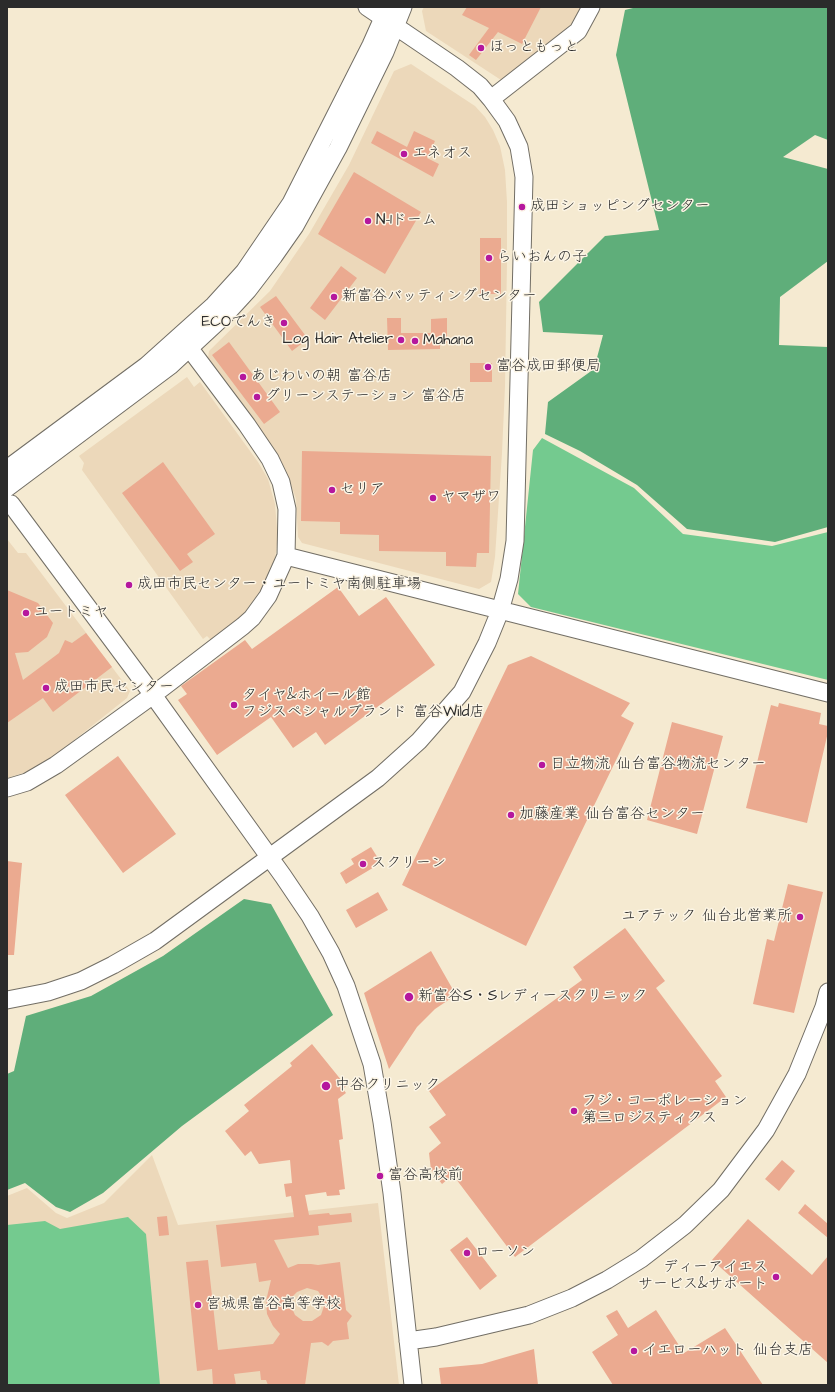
<!DOCTYPE html>
<meta charset="utf-8">
<style>
body{margin:0}
#map{position:relative;width:835px;height:1392px;overflow:hidden;background:#f5ead1;font-family:"Architects Daughter",sans-serif}
canvas{display:block}
.frame{position:absolute;inset:0;border:8px solid #2b2b2b;pointer-events:none}
</style>
<div id="map">
<canvas width="835" height="1392"></canvas>
<div class="frame"></div>
</div>
<script>
const ctx = document.querySelector('canvas').getContext('2d');
ctx.lineJoin = 'round';
function fill(path, color) { ctx.fillStyle = color; ctx.fill(path, 'evenodd'); }
const poly = rows => new Path2D(rows.map(r => 'M' + r).join(''));
function trace(path, color, width, dash) { ctx.strokeStyle = color; ctx.lineWidth = width; ctx.lineCap = dash ? 'butt' : 'round'; ctx.setLineDash(dash || []); ctx.stroke(path); }
function write(font, color, halo, rows, align = 'center') {
  ctx.font = font + ' "Architects Daughter","Klee One",sans-serif'; ctx.lineWidth = 3; ctx.setLineDash([]); ctx.textBaseline = 'middle'; ctx.strokeStyle = halo; ctx.fillStyle = color; for (const [text, x, y, turn = 0] of rows) {
    ctx.save(); ctx.translate(x, y); ctx.rotate((+turn || 0) * Math.PI / 180); ctx.textAlign = isNaN(turn) ? turn : align; if (halo) ctx.strokeText(text, 0, 0); ctx.fillText(text, 0, 0); ctx.restore();
  }
}
fill(poly([
 [424,7,583,7,575,20,562,34,501,80,426,31,422,11],
 [411,64,475,106,485,117,493,130,500,146,505,170,507,202,507,262,505,386,502,453,495,557,491,582,479,589,302,543,298,537,296,499,287,473,268,441,208,358,209,351,270,291,309,234,349,165,394,71],
 [187,377,194,387,200,382,258,462,268,479,275,504,277,528,277,544,275,559,269,574,262,588,242,616,211,640,207,636,203,639,82,470,84,463,79,456],
 [7,539,18,553,26,553,130,691,127,698,49,760,33,770,7,778],
 [152,1155,178,1225,378,1203,399,1385,7,1385,7,1196,27,1188,56,1213,67,1218,104,1203]
]), '#ecd8ba');
fill(poly([
 [542,438,634,488,683,534,772,546,828,532,828,680,531,607,518,594,533,450],
 [128,1217,146,1234,160,1385,7,1385,7,1225,45,1221,60,1229]
]), '#74ca8f');
fill(poly([
 [637,7,828,7,828,140,815,135,783,157,828,169,828,261,780,297,779,345,828,347,828,527,775,542,687,529,637,485,580,451,545,434,548,402,594,369,603,335,543,332,539,302,605,236,659,230,616,55,625,10],
 [244,899,271,904,333,1015,182,1126,103,1193,70,1212,56,1207,25,1183,7,1190,7,1074,14,1071,26,1016,91,996,163,956]
]), '#5fae7a');
fill(poly([
 [467,7,541,7,522,44,498,32,476,60,469,55,489,28,462,15],
 [377,131,407,147,414,131,435,141,427,158,439,164,433,177,371,143],
 [354,172,421,212,385,274,318,234],
 [480,238,501,238,501,294,480,294],
 [341,266,357,278,325,320,310,308],
 [276,296,308,339,292,351,260,307],
 [387,318,401,318,401,333,431,333,431,319,447,318,447,343,440,343,440,349,388,350],
 [229,342,280,412,264,424,212,355],
 [470,363,492,363,492,382,470,382],
 [302,451,491,456,489,553,477,553,476,567,446,566,446,552,379,551,379,535,340,534,340,522,301,521],
 [163,462,215,534,187,554,193,562,180,571,122,493],
 [338,587,359,616,386,597,435,665,325,745,316,732,293,748,271,717,217,755,178,700,187,694,181,686,245,640,252,649],
 [7,590,38,603,53,623,47,637,28,652,15,653,23,680,59,653,65,640,72,643,86,633,112,667,53,712,43,698,7,723],
 [531,656,630,703,621,716,634,723,526,946,402,885,508,665],
 [779,703,821,713,819,724,828,726,828,732,807,823,746,808,771,705,778,707],
 [672,722,723,736,697,834,647,820],
 [118,756,176,834,123,873,65,795],
 [371,847,381,863,346,884,340,873,354,864,351,859],
 [7,861,22,863,14,955,7,955],
 [788,884,823,892,794,1013,753,1004,767,939,774,941],
 [378,892,388,910,356,928,346,910],
 [625,928,665,981,656,988,722,1076,715,1081,726,1097,515,1257,453,1175,442,1184,431,1170,429,1153,441,1143,429,1127,446,1115,429,1091,582,980,573,967],
 [431,951,456,995,435,1009,417,1027,389,1069,364,993],
 [312,1044,346,1086,343,1089,346,1093,338,1099,343,1139,339,1140,345,1189,339,1190,340,1195,327,1196,326,1192,305,1195,309,1215,329,1213,330,1215,351,1213,352,1222,318,1226,319,1235,274,1240,288,1268,298,1264,311,1264,318,1265,340,1262,346,1310,352,1316,347,1323,349,1339,333,1341,328,1346,322,1342,311,1343,305,1385,268,1385,266,1380,261,1380,260,1371,234,1374,236,1385,213,1385,212,1369,197,1371,186,1262,208,1260,218,1350,273,1344,280,1334,273,1326,267,1314,266,1301,271,1280,259,1282,256,1263,221,1267,216,1225,294,1217,291,1196,286,1197,284,1184,292,1183,290,1160,259,1164,251,1151,245,1156,225,1131,249,1111,244,1105,292,1066,290,1063],
 [307,1288,318,1291,324,1300,324,1306,321,1315,312,1321,303,1321,295,1315,291,1306,293,1296,297,1292],
 [782,1160,795,1171,779,1191,765,1179],
 [805,1204,828,1224,828,1238,798,1213],
 [167,1216,169,1235,159,1236,157,1217],
 [748,1219,812,1275,828,1256,828,1363,712,1260],
 [467,1237,497,1276,480,1290,450,1250],
 [617,1310,628,1328,656,1310,684,1353,725,1328,763,1385,613,1385,592,1352,618,1335,606,1316],
 [534,1349,538,1385,441,1385,439,1368,482,1364]
]), '#ebaa90');
const tertiary = poly([
 [491,99,578,31,591,7],
 [7,469,146,366,214,305,244,272,291,203,371,45,388,7],
 [7,488,170,366,226,314,248,290,274,256,295,226,338,148,385,52,403,7],
 [11,504,153,695,283,876,310,916,331,953,346,986,372,1064,382,1122,392,1193,413,1385],
 [286,556,828,693],
 [7,788,27,782,56,765,153,695,243,626,252,618,268,596,286,556,287,509,281,482,270,459,247,425,190,349],
 [7,1000,48,992,81,981,113,965,155,941,378,778,419,741,462,692,487,643,500,611,509,579,515,541,524,177,519,147,507,121,491,99,480,86,457,68,367,7],
 [408,1341,436,1337,529,1315,572,1298,607,1280,641,1259,685,1225,721,1190,766,1130,797,1074,824,1007,828,992]
]);
trace(tertiary, '#726e65', 19);
trace(tertiary, '#fff', 17);
for (const [x, y, r, color] of [
 [481,48,4,"#b5179e"],
 [404,154,4,"#b5179e"],
 [522,207,4,"#b5179e"],
 [368,221,4,"#b5179e"],
 [489,258,4,"#b5179e"],
 [334,297,4,"#b5179e"],
 [284,323,4,"#b5179e"],
 [401,340,4,"#b5179e"],
 [415,341,4,"#b5179e"],
 [488,367,4,"#b5179e"],
 [243,377,4,"#b5179e"],
 [257,397,4,"#b5179e"],
 [332,490,4,"#b5179e"],
 [433,498,4,"#b5179e"],
 [129,585,4,"#b5179e"],
 [26,613,4,"#b5179e"],
 [46,688,4,"#b5179e"],
 [234,705,4,"#b5179e"],
 [542,765,4,"#b5179e"],
 [511,815,4,"#b5179e"],
 [363,864,4,"#b5179e"],
 [800,917,4,"#b5179e"],
 [409,997,5,"#b5179e"],
 [326,1086,5,"#b5179e"],
 [574,1111,4,"#b5179e"],
 [380,1176,4,"#b5179e"],
 [467,1253,4,"#b5179e"],
 [776,1277,4,"#b5179e"],
 [198,1305,4,"#b5179e"],
 [634,1351,4,"#b5179e"]
]) { const dot = new Path2D(); dot.arc(x, y, r, 0, 2 * Math.PI); ctx.fillStyle = color; ctx.fill(dot); trace(dot, '#fcf5e5', 1.5); }
write('15px', '#2b2b2b', '#fcf5e5', [
 ["ほっともっと",489,48],
 ["エネオス",412,154],
 ["成田ショッピングセンター",530,207],
 ["N-1ドーム",376,221],
 ["らいおんの子",497,258],
 ["新富谷バッティングセンター",342,297],
 ["ECOでんき",276,323,"right"],
 ["Log Hair Atelier",393,340,"right"],
 ["Mahana",423,341],
 ["富谷成田郵便局",496,367],
 ["あじわいの朝 富谷店",251,377],
 ["グリーンステーション 富谷店",265,397],
 ["セリア",340,490],
 ["ヤマザワ",441,498],
 ["成田市民センター・ユートミヤ南側駐車場",137,585],
 ["ユートミヤ",34,613],
 ["成田市民センター",54,688],
 ["タイヤ&ホイール館",242,696],
 ["フジスペシャルブランド 富谷Wild店",242,713],
 ["日立物流 仙台富谷物流センター",550,765],
 ["加藤産業 仙台富谷センター",519,815],
 ["スクリーン",371,864],
 ["ユアテック 仙台北営業所",792,917,"right"],
 ["新富谷S・Sレディースクリニック",418,997],
 ["中谷クリニック",335,1086],
 ["フジ・コーポレーション",582,1102],
 ["第三ロジスティクス",582,1119],
 ["富谷高校前",388,1176],
 ["ローソン",475,1253],
 ["ディーアイエス",768,1268,"right"],
 ["サービス&サポート",768,1285,"right"],
 ["宮城県富谷高等学校",206,1305],
 ["イエローハット 仙台支店",642,1351]
], 'left');
</script>
